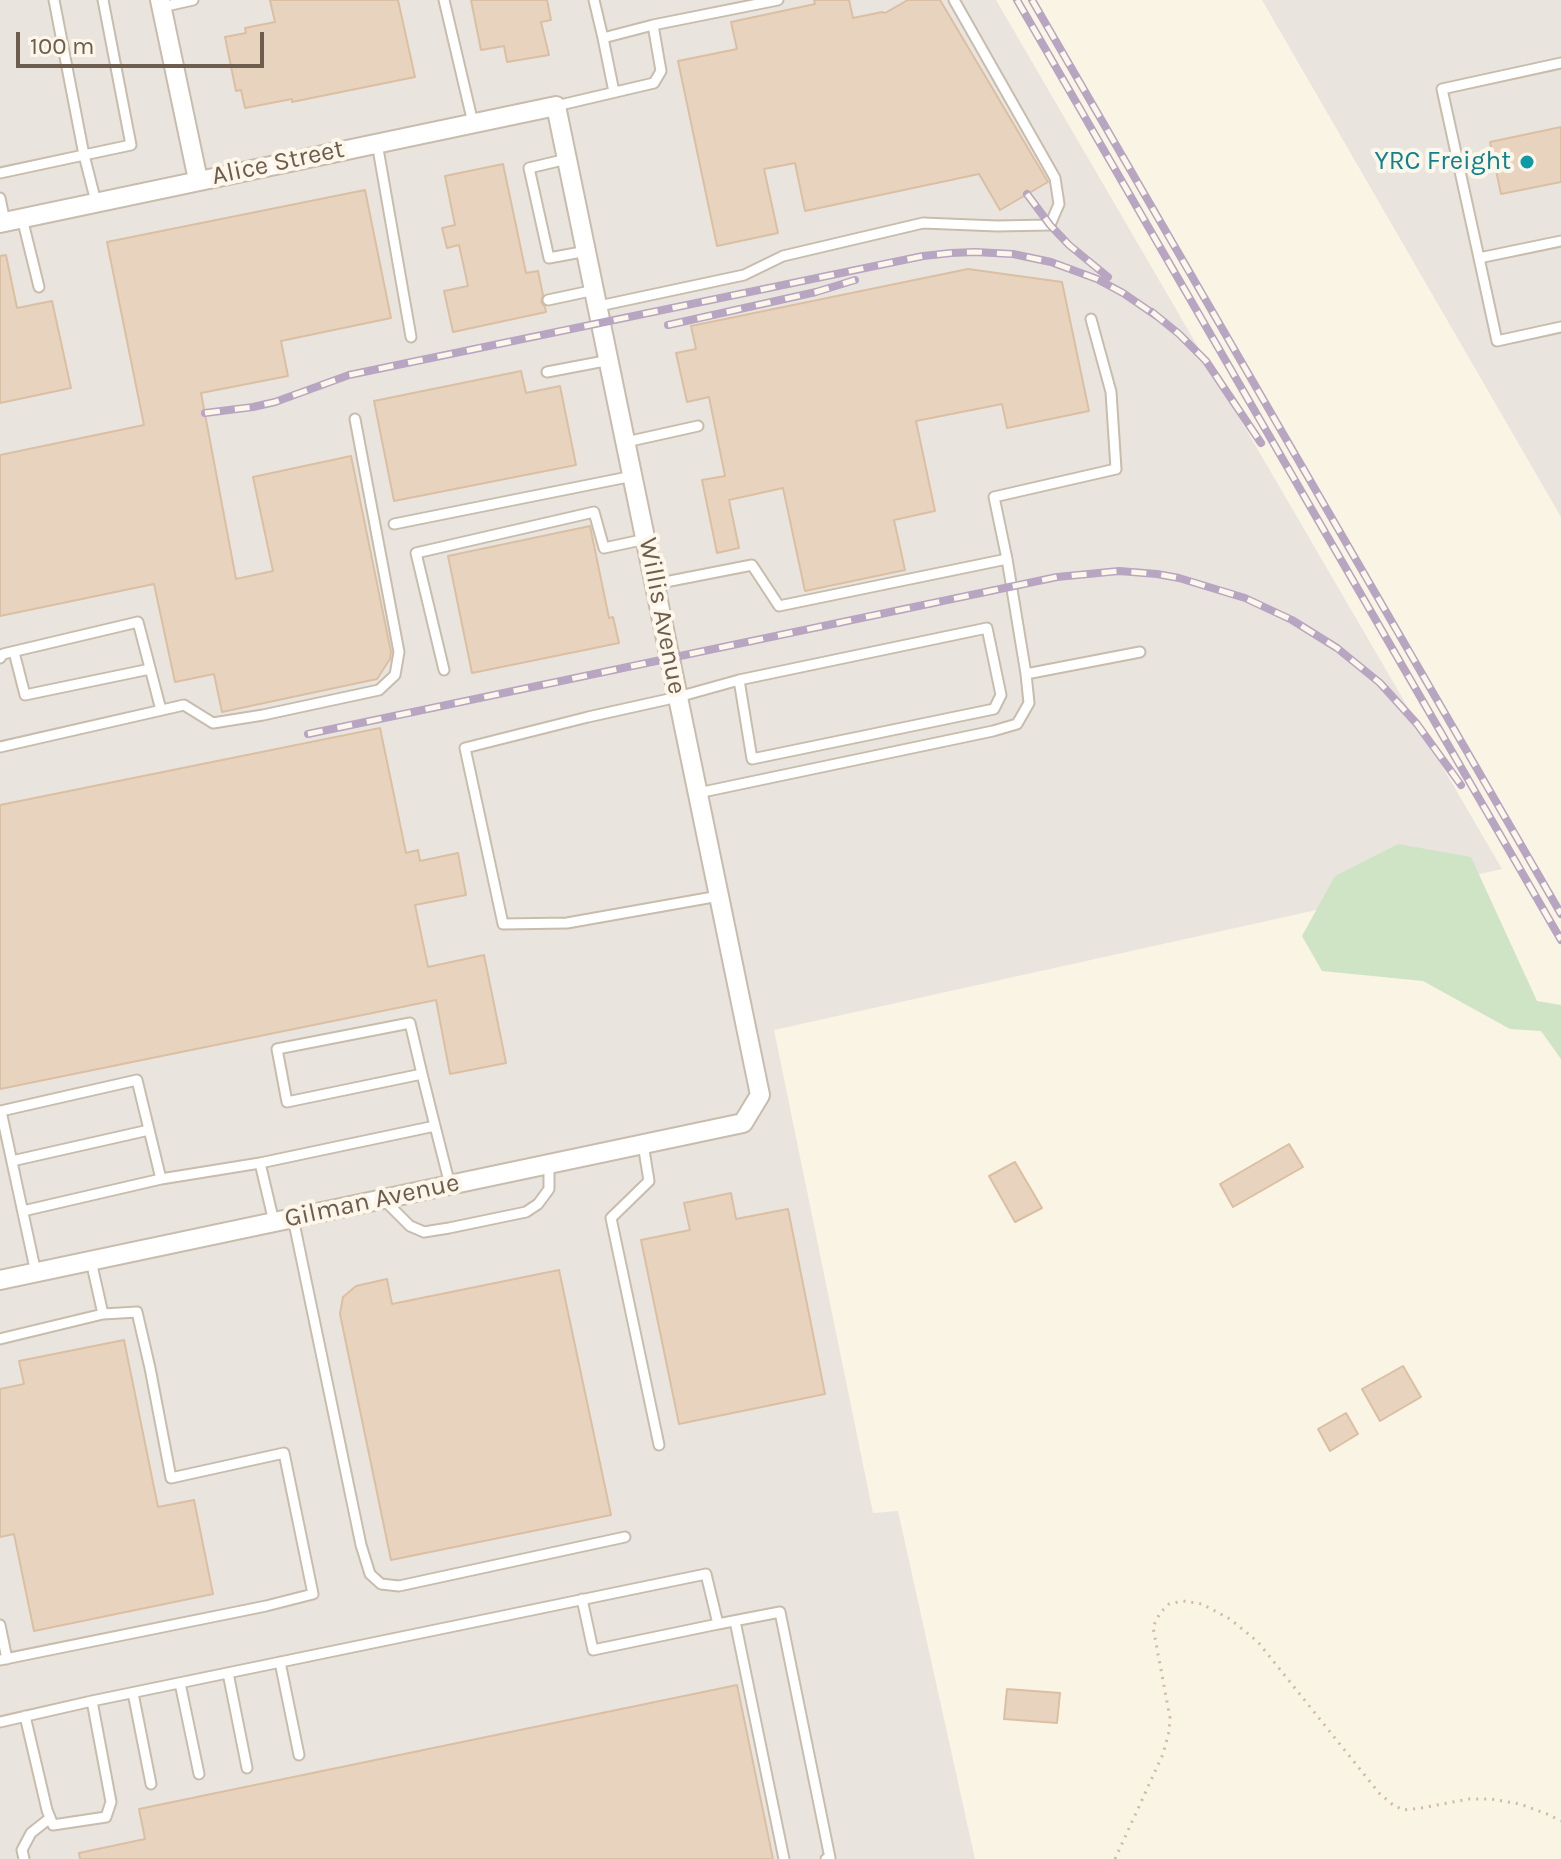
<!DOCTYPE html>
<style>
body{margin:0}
#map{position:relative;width:1561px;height:1859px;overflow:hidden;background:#f9f4e4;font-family:Karla,sans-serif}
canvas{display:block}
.scale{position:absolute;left:16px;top:32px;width:248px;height:36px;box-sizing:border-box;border:4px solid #6e5d4d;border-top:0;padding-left:10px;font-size:24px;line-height:28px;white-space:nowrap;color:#6e5d4d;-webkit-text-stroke:6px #fcf7ea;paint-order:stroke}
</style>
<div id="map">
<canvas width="1561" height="1859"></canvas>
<div class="scale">100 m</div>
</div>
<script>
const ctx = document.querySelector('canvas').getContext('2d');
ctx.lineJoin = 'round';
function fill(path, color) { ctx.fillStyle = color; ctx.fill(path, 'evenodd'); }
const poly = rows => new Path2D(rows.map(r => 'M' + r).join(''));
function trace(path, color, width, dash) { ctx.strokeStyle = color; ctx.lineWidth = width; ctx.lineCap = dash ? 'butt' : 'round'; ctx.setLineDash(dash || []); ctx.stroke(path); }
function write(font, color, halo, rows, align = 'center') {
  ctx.font = font + ' Karla,sans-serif'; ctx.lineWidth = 8; ctx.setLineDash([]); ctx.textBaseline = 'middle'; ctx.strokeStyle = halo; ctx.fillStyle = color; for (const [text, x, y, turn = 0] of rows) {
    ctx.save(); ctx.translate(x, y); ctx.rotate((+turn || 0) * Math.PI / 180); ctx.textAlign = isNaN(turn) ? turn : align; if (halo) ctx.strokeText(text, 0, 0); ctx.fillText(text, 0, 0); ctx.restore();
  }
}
fill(poly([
 [0,0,996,0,1502,869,774,1030,873,1513,898,1511,975,1859,0,1859],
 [1262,0,1561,0,1561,517]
]), '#e9e5de');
fill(poly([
 [1398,844,1471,857,1537,1001,1561,1005,1561,1059,1541,1031,1510,1029,1423,981,1322,971,1302,936,1335,876]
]), '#cee4c5');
const building = poly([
 [270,0,398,0,415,77,292,102,292,99,245,108,241,90,236,91,225,37,246,33,245,28,275,22,270,0],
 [471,0,547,0,551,20,541,22,549,55,507,62,504,46,481,50,471,0],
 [814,0,849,0,853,18,882,12,885,13,908,0,940,0,1048,182,1000,210,979,174,805,211,795,163,764,169,778,233,717,246,678,61,737,49,731,22,815,4,814,0],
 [1561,127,1561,182,1501,194,1490,142,1561,127],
 [503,164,526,273,538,271,543,295,541,302,545,307,546,312,453,332,444,291,468,286,459,245,447,248,442,228,455,225,445,176,503,164],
 [365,190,391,318,281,341,288,376,201,393,236,579,273,571,253,477,351,456,391,652,390,659,377,679,222,712,214,674,175,682,154,584,0,616,0,455,144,425,107,242,365,190],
 [6,255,17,308,52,301,71,388,0,403,0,256,6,255],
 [968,269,1062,282,1089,411,1007,428,1002,404,916,421,935,511,894,520,905,570,805,591,783,488,729,500,739,548,717,553,702,480,725,476,709,397,687,402,676,353,696,349,691,326,968,269],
 [521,371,526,393,560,386,576,465,394,501,374,401,521,371],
 [590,526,609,618,613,617,619,643,472,673,448,556,590,526],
 [380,728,406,853,418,850,420,861,458,853,466,895,415,905,428,967,484,955,506,1063,450,1074,436,1000,0,1089,0,805,380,728],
 [1289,1144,1303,1167,1233,1207,1220,1184,1289,1144],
 [1015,1162,1042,1208,1015,1222,989,1176,1015,1162],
 [731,1193,736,1219,788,1209,825,1394,679,1424,641,1240,690,1230,684,1203,731,1193],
 [559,1270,611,1515,391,1560,340,1314,343,1297,356,1286,387,1279,392,1304,559,1270],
 [124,1340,158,1507,194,1500,213,1594,34,1631,14,1534,0,1537,0,1389,24,1384,19,1361,124,1340],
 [1403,1366,1421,1397,1380,1421,1362,1389,1403,1366],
 [1346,1413,1358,1434,1330,1451,1318,1429,1346,1413],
 [737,1685,773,1859,80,1859,79,1853,145,1839,139,1809,737,1685],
 [1007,1689,1060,1693,1057,1723,1004,1719,1007,1689]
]);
fill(building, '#e8d4be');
trace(building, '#dbbfa2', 2);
const lane = poly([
 [444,0,473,123],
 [594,0,603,38],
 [162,7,193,0],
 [1561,63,1442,89,1479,258,1561,241],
 [614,92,603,38,653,25],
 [556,106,654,83,661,71,653,25,778,0],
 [377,143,411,337],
 [567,159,529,168,549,258,587,251],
 [0,173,84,155,54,0],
 [0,198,5,222],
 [96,202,84,155,131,145,103,0],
 [22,218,39,287],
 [1479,258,1497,341,1561,327],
 [548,300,595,290],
 [599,306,744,275,783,256,923,223,997,226,1050,225,1059,204,1055,178,954,0],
 [547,372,610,360],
 [626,442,698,426],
 [394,524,633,476],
 [1007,559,1026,674,1140,652],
 [655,584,752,565,779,606,1007,559,994,497,1116,469,1111,392,1091,319],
 [14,652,25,695,150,669],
 [0,658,3,654,138,622,161,710],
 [444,670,416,553,594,512,604,548,646,539],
 [0,747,184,705,213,723,263,715,379,690,395,675,399,652,355,419],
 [698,793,993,731,1017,724,1029,703,1026,674],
 [719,896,567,923,503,924,465,748,588,717,678,697,739,680,987,628,1001,695,994,709,752,759,739,680],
 [422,1074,287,1102,277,1049,410,1023,422,1074,435,1126],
 [643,1144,649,1181,611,1218,659,1445],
 [12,1161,149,1130],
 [260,1163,435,1126,450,1185],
 [161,1179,260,1163,274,1222],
 [383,1199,410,1226,424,1232,449,1228,526,1212,538,1204,549,1189,549,1164],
 [23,1211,161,1179,137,1080,1,1111,36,1273],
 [293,1218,361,1545,370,1574,381,1584,399,1586,625,1537],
 [0,1339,103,1314,91,1261],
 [582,1599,593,1650,718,1624],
 [735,1621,784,1859],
 [0,1625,7,1659],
 [0,1660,266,1606,313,1594,284,1453,171,1478,150,1368,137,1312,103,1314],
 [280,1662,299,1755],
 [228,1673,247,1768],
 [180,1683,199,1774],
 [133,1693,151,1784],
 [25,1716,47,1810,53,1825,106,1817,111,1802,92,1701],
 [0,1722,92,1701,706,1574,718,1624,780,1612,830,1858,826,1859],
 [24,1859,22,1850,31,1833,50,1818]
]);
const street = poly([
 [160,0,198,180],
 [0,223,556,106,760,1095,743,1123,0,1280]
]);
trace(lane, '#c8bcac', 13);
trace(street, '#c8bcac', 22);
trace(poly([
 [1115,1859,1163,1754,1169,1732,1170,1718,1153,1627,1160,1613,1169,1604,1183,1601,1202,1604,1230,1619,1258,1642,1379,1793,1392,1804,1403,1810,1421,1808,1469,1799,1491,1799,1520,1804,1547,1814,1561,1821]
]), '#cfbaa3', 3, [2, 6]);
trace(lane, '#fff', 9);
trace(street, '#fff', 18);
const rail = poly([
 [1017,0,1561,940],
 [1032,0,1561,914],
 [1027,194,1050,225,1069,245,1108,277],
 [1152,312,1179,334,1206,361,1261,443],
 [668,325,816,292,855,280],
 [205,413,253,407,275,402,349,375,923,256,951,253,975,252,1013,254,1051,262,1097,279,1123,293,1158,317],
 [308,734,1057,577,1119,571,1157,574,1179,578,1245,598,1292,620,1337,648,1380,683,1417,724,1461,785]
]);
trace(rail, '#b7a5c1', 8);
trace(rail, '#fcf7ea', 5, [15]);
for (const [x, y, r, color] of [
 [1527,162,8,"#0f9aa8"]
]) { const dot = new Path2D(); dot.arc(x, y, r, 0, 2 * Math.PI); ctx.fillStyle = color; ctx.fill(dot); trace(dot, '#fcf7ea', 3); }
write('26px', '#0d838f', '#fcf7ea', [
 ["YRC Freight",1511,162]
], 'right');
write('26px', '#6e5d4d', '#fcf7ea', [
 ["Alice Street",278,163,-12],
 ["Willis Avenue",662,616,79],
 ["Gilman Avenue",372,1201,-12]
]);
</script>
